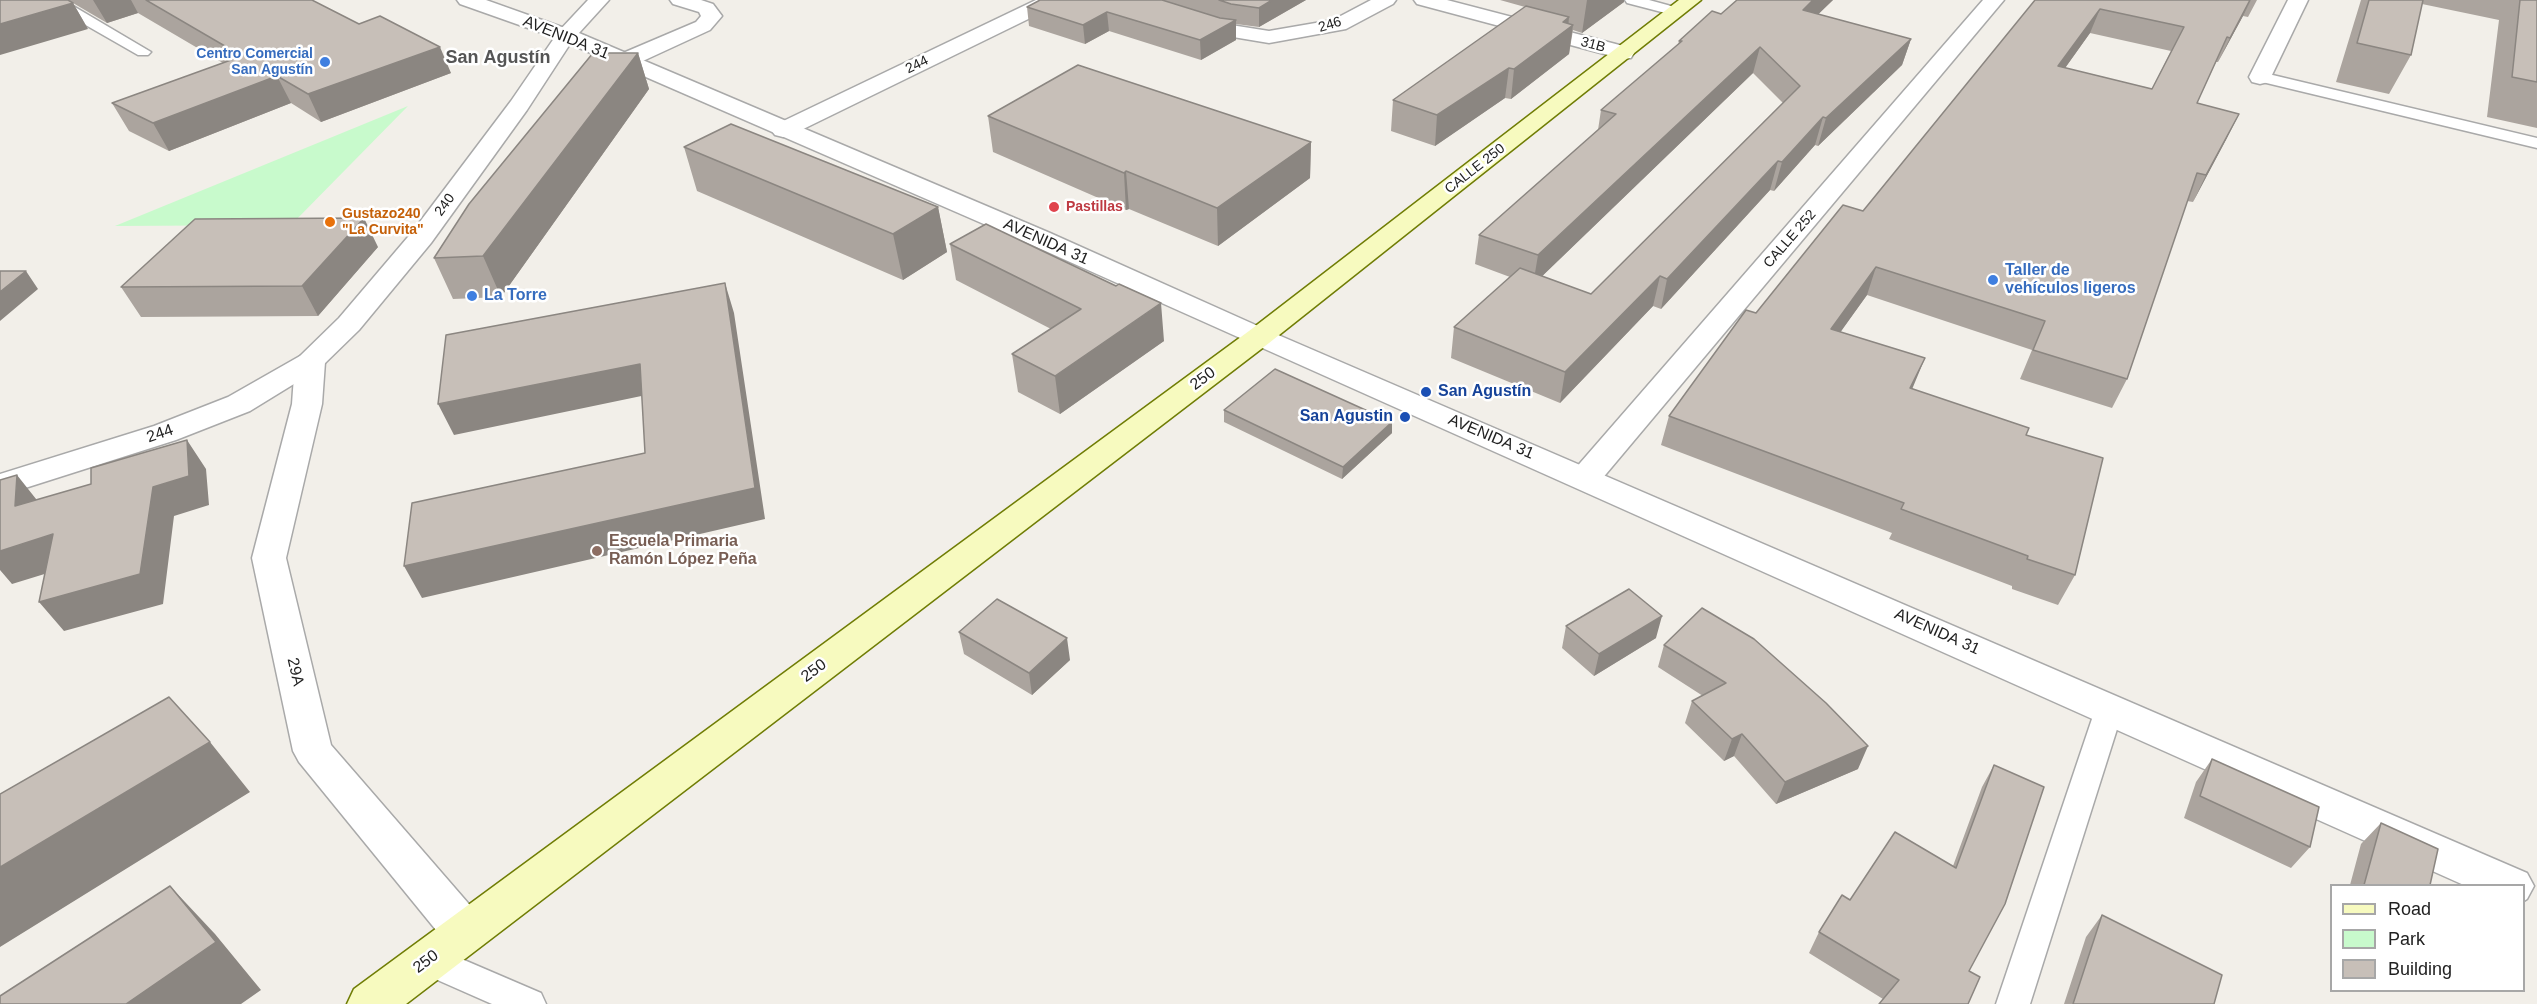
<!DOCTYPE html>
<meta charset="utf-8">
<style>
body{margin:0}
#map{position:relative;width:2537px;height:1004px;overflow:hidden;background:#f2efe9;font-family:Helvetica,sans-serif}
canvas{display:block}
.legend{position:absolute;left:2330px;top:884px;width:195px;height:108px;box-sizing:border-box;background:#fff;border:2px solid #a7a7a7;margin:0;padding:8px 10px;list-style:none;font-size:18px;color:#222}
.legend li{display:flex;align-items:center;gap:12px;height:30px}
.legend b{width:30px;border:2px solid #a7a7a7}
</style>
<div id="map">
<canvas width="2537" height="1004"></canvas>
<ul class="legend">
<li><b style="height:8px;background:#f7fabf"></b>Road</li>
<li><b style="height:16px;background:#c8facc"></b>Park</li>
<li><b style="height:16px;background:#c7bfb8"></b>Building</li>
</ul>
</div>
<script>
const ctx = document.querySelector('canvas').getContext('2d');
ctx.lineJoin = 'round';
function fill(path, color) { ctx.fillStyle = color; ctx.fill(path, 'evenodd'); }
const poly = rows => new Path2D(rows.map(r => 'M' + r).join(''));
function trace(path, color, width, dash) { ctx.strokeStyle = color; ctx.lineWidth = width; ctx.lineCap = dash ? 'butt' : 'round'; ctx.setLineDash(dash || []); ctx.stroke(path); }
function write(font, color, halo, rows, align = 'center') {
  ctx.font = font + ' Helvetica,sans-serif'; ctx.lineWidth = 5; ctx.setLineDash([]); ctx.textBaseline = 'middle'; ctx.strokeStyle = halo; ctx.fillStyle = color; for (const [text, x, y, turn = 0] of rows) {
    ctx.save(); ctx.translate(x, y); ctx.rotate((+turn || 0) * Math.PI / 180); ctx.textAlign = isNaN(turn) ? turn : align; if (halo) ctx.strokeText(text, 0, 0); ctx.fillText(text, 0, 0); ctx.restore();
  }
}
fill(poly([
 [408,106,291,225,115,226]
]), '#c8facc');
const service = poly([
 [47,0,63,0,151,52,148,55,138,55,49,4,47,0],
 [1625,0,1649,0,1682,9,1684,12,1677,16,1627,3,1625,0],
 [2260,72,2537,138,2537,148,2254,80,2252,77,2260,72],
 [2110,696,2120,699,2124,707,2030,1004,1996,1004,2096,707,2100,699,2110,696],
 [429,945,541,993,546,1004,492,1004,417,971,413,960,417,949,429,945]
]);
const minor = poly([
 [457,0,486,0,573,31,576,35,573,39,566,41,559,39,460,4,457,0],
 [670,0,701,0,713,4,722,16,710,30,632,66,624,67,616,66,613,61,616,56,696,22,701,16,699,12,673,4,670,0],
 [1036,0,1062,0,1059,4,791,135,783,137,775,135,771,130,775,125,1036,0],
 [1119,0,1150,0,1231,25,1269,31,1333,20,1371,0,1396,0,1393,4,1346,29,1269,43,1221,35,1122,4,1119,0],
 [1414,0,1447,0,1631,48,1634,53,1631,58,1623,59,1417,4,1414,0],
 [1983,0,2004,0,1596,486,1585,489,1574,486,1569,478,1574,470,1983,0],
 [2288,0,2308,0,2271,77,2268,82,2260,84,2252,82,2249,77,2288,0],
 [310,353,320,356,325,362,322,404,286,558,331,745,481,918,487,932,481,946,465,952,449,946,299,762,293,751,252,558,292,404,295,362,300,356,310,353]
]);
const tertiary = poly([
 [588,0,609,0,579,33,1050,233,1269,331,2527,873,2534,886,2527,899,2524,901,2524,886,2466,886,1032,245,570,44,527,110,431,243,359,330,320,368,250,411,176,440,0,496,0,474,154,426,228,397,300,356,339,318,413,231,511,101,559,31,588,0]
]);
const secondary = poly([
 [1679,0,1701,0,1269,343,406,1004,347,1004,354,989,1249,331,1679,0]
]);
trace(service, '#a9a9a9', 3);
trace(minor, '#a9a9a9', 3);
trace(tertiary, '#a9a9a9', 3);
trace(secondary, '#707d05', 3);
fill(service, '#fff');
fill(minor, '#fff');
fill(tertiary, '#fff');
fill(secondary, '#f7fabf');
fill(poly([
 [69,0,312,0,451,73,321,122,291,103,169,151,129,131,112,103,223,63,138,13,107,23,73,3,88,29],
 [1040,0,1306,0,1259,27,1236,24,1236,40,1201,60,1109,31,1085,44,1029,26,1027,7],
 [1500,0,1624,0,1624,2,1582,33,1573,30,1569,54,1511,99,1505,98,1435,146,1391,131,1393,100,1525,7],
 [1833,0,1818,14,1911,39,1902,65,1818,146,1815,145,1774,191,1770,190,1661,309,1653,306,1560,403,1451,358,1454,327,1510,277,1475,264,1479,235,1598,130,1601,110,1678,45,1679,41,1721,14],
 [1753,73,1783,103,1591,294,1542,276],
 [2035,0,2257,0,2248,17,2243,16,2218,62,2216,62,2197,103,2239,114,2193,202,2187,201,2127,379,2112,408,2020,379,2032,350,1867,295,1840,332,1913,389,2026,435,2075,575,2058,605,2012,589,2012,586,1889,539,1892,533,1661,445,1669,416,1756,313,1863,211],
 [2090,33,2171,51,2152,89,2065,68],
 [2361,0,2537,0,2537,128,2487,117,2499,20,2422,4,2411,55,2389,94,2336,82],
 [638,53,649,89,501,297,453,299,434,258],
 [988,116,1311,142,1310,178,1218,246,1129,209,1126,210,993,152],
 [684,147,938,207,947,252,903,280,697,191],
 [950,244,1164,341,1060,414,1018,392,1012,354,1051,329,956,280],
 [378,247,318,316,141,317,121,287],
 [1224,410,1392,422,1392,433,1342,479,1224,422],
 [1702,608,1858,769,1776,804,1734,756,1724,761,1685,723,1692,701,1703,696,1658,667,1664,645],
 [1566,626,1656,638,1594,676,1562,648],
 [959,632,1070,660,1032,695,964,654],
 [2212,759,2310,847,2291,868,2184,818,2196,782],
 [1994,765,2005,904,1883,999,1809,953,1819,932,1850,900,1953,866,1982,787],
 [2381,823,2430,885,2350,885,2361,844],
 [2102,915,2214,1004,2064,1004,2086,937]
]), '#aba49e');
fill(poly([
 [93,0,131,0,138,13,107,23],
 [1272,0,1306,0,1259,27,1259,8],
 [1587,0,1624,0,1624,2,1582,33],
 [1813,0,1833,0,1796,36,1803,10],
 [2251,0,2243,16,2218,62,2230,38],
 [73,3,88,29,0,55,0,24],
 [2100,9,2090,33,2048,92,2058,66],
 [1107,12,1109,31,1085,44,1083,25],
 [1569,17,1568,29,1573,25,1569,54,1511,99,1514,69,1563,22],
 [1236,20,1236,40,1201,60,1200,40],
 [1911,39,1902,65,1818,146,1826,118],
 [440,47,451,73,321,122,308,94],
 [1760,47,1753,73,1533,285,1538,255],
 [638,53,649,89,501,297,483,256],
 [1509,68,1505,98,1435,146,1437,115],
 [277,76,291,103,169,151,153,123],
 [2239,114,2226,140,2193,202,2206,175],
 [1823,117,1815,145,1774,191,1782,162],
 [1311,142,1310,178,1218,246,1217,208],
 [1778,161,1770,190,1661,309,1667,279],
 [1126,171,1129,209,1126,210,1124,173],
 [938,207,947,252,903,280,893,234],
 [364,218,378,247,318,316,302,286],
 [1876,267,1867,295,1822,358,1831,329],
 [26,271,38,289,0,321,0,292],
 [1660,276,1653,306,1560,403,1565,372],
 [725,283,734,313,765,519,422,598,404,566,755,488],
 [1161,303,1164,341,1060,414,1055,376],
 [1925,358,1913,387,1899,417,1910,388],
 [640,364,651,394,454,435,438,404],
 [1392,422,1392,433,1342,479,1343,467],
 [187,440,206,469,209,505,174,516,163,604,64,631,39,602,153,487],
 [17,475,40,504,15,506],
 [53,534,77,564,12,584,0,570,0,551],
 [1662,616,1656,638,1594,676,1599,654],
 [1067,638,1070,660,1032,695,1029,673],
 [1742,734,1734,756,1724,761,1732,739],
 [210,742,250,792,0,947,0,867],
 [1868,746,1858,769,1776,804,1785,782],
 [170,886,215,934,261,990,241,1004,126,1004]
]), '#8b8681');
const building = poly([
 [0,0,68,0,73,3,0,24,0,0],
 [146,0,312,0,359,24,380,16,440,47,308,94,277,76,153,123,112,103,242,56,146,0],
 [1040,0,1162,0,1220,18,1236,20,1200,40,1107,12,1083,25,1027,7,1040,0],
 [1219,0,1272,0,1259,8,1231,4,1219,0],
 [1737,0,1813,0,1803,10,1911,39,1826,118,1823,117,1782,162,1778,161,1667,279,1660,276,1565,372,1454,327,1520,268,1591,294,1800,86,1760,47,1538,255,1479,235,1616,114,1601,110,1682,41,1679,41,1712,11,1721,14,1737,0],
 [2035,0,2250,0,2230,38,2227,37,2197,103,2239,114,2206,175,2197,173,2127,379,2033,350,2045,321,1876,267,1831,329,1925,358,1910,388,2029,428,2026,435,2103,458,2075,575,2027,559,2028,556,1901,509,1904,503,1669,416,1746,310,1756,313,1843,205,1863,211,2035,0],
 [2100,9,2184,27,2152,89,2058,66,2100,9],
 [2369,0,2423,0,2411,55,2357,43,2369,0],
 [2520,0,2537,0,2537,82,2512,77,2520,0],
 [1526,6,1569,17,1563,22,1573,25,1514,69,1509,68,1437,115,1393,100,1526,6],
 [593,53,638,53,483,256,434,258,469,204,593,53],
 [1078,65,1311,142,1217,208,1126,171,1124,173,988,116,1078,65],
 [731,124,938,207,893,234,684,147,731,124],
 [364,218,302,286,121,287,195,219,364,218],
 [986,224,1116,286,1119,284,1161,303,1055,376,1012,354,1081,309,950,244,986,224],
 [0,271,26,271,0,292,0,271],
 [725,283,755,488,404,566,412,503,645,453,640,364,438,404,446,335,725,283],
 [1275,369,1392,422,1343,467,1224,410,1275,369],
 [187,440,189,476,153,487,140,574,39,602,53,534,0,551,0,480,17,475,15,506,91,484,91,468,187,440],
 [1629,589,1662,616,1599,654,1566,626,1629,589],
 [997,599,1067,638,1029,673,959,632,997,599],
 [1702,608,1754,639,1826,703,1868,746,1785,782,1742,734,1732,739,1692,701,1726,683,1664,645,1702,608],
 [169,697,210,742,0,867,0,794,169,697],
 [2212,759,2319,807,2310,847,2200,796,2212,759],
 [1994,765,2044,787,2005,904,1969,971,1980,977,1968,1004,1879,1004,1899,980,1819,932,1842,895,1850,900,1895,832,1956,868,1994,765],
 [2381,823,2438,849,2430,885,2364,885,2381,823],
 [170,886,216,942,126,1004,0,1004,0,996,170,886],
 [2102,915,2222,975,2214,1004,2073,1004,2102,915]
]);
fill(building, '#c7bfb8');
trace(building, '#8b8681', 1.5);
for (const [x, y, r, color] of [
 [325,62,6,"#3f7fe0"],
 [1054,207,6,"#e0444e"],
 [330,222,6,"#e8710a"],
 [1993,280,6,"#3f7fe0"],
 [472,296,6,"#3f7fe0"],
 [1426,392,6,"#1a4fb4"],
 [1405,417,6,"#1a4fb4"],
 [597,551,6,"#8d6e63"]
]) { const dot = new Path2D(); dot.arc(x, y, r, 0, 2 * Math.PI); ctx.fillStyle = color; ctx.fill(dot); trace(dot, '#fff', 2); }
write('14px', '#222', '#fff', [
 ["246",1330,25,-17],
 ["31B",1593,45,15],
 ["244",917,65,-26],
 ["CALLE 250",1475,169,-38],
 ["240",445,205,-54],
 ["CALLE 252",1790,239,-49]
]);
write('bold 14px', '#366cbe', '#fff', [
 ["Centro Comercial",313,54],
 ["San Agustín",313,70]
], 'right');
write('bold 14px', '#be3a42', '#fff', [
 ["Pastillas",1066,207]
], 'left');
write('bold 14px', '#c56008', '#fff', [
 ["Gustazo240",342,214],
 ["\"La Curvita\"",342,230]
], 'left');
write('16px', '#222', '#fff', [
 ["AVENIDA 31",566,38,22],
 ["AVENIDA 31",1046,242,24],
 ["250",1203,379,-37],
 ["244",160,434,-19],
 ["AVENIDA 31",1491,437,23],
 ["AVENIDA 31",1937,632,24],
 ["250",814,671,-37],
 ["29A",295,672,77],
 ["250",426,962,-37]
]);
write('bold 16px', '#366cbe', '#fff', [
 ["Taller de",2005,271],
 ["vehículos ligeros",2005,289],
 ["La Torre",484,296]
], 'left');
write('bold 16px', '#164399', '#fff', [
 ["San Agustín",1438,392],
 ["San Agustin",1393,417,"right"]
], 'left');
write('bold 16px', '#785e54', '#fff', [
 ["Escuela Primaria",609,542],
 ["Ramón López Peña",609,560]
], 'left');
write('bold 18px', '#555', '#fff', [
 ["San Agustín",498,58]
]);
</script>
